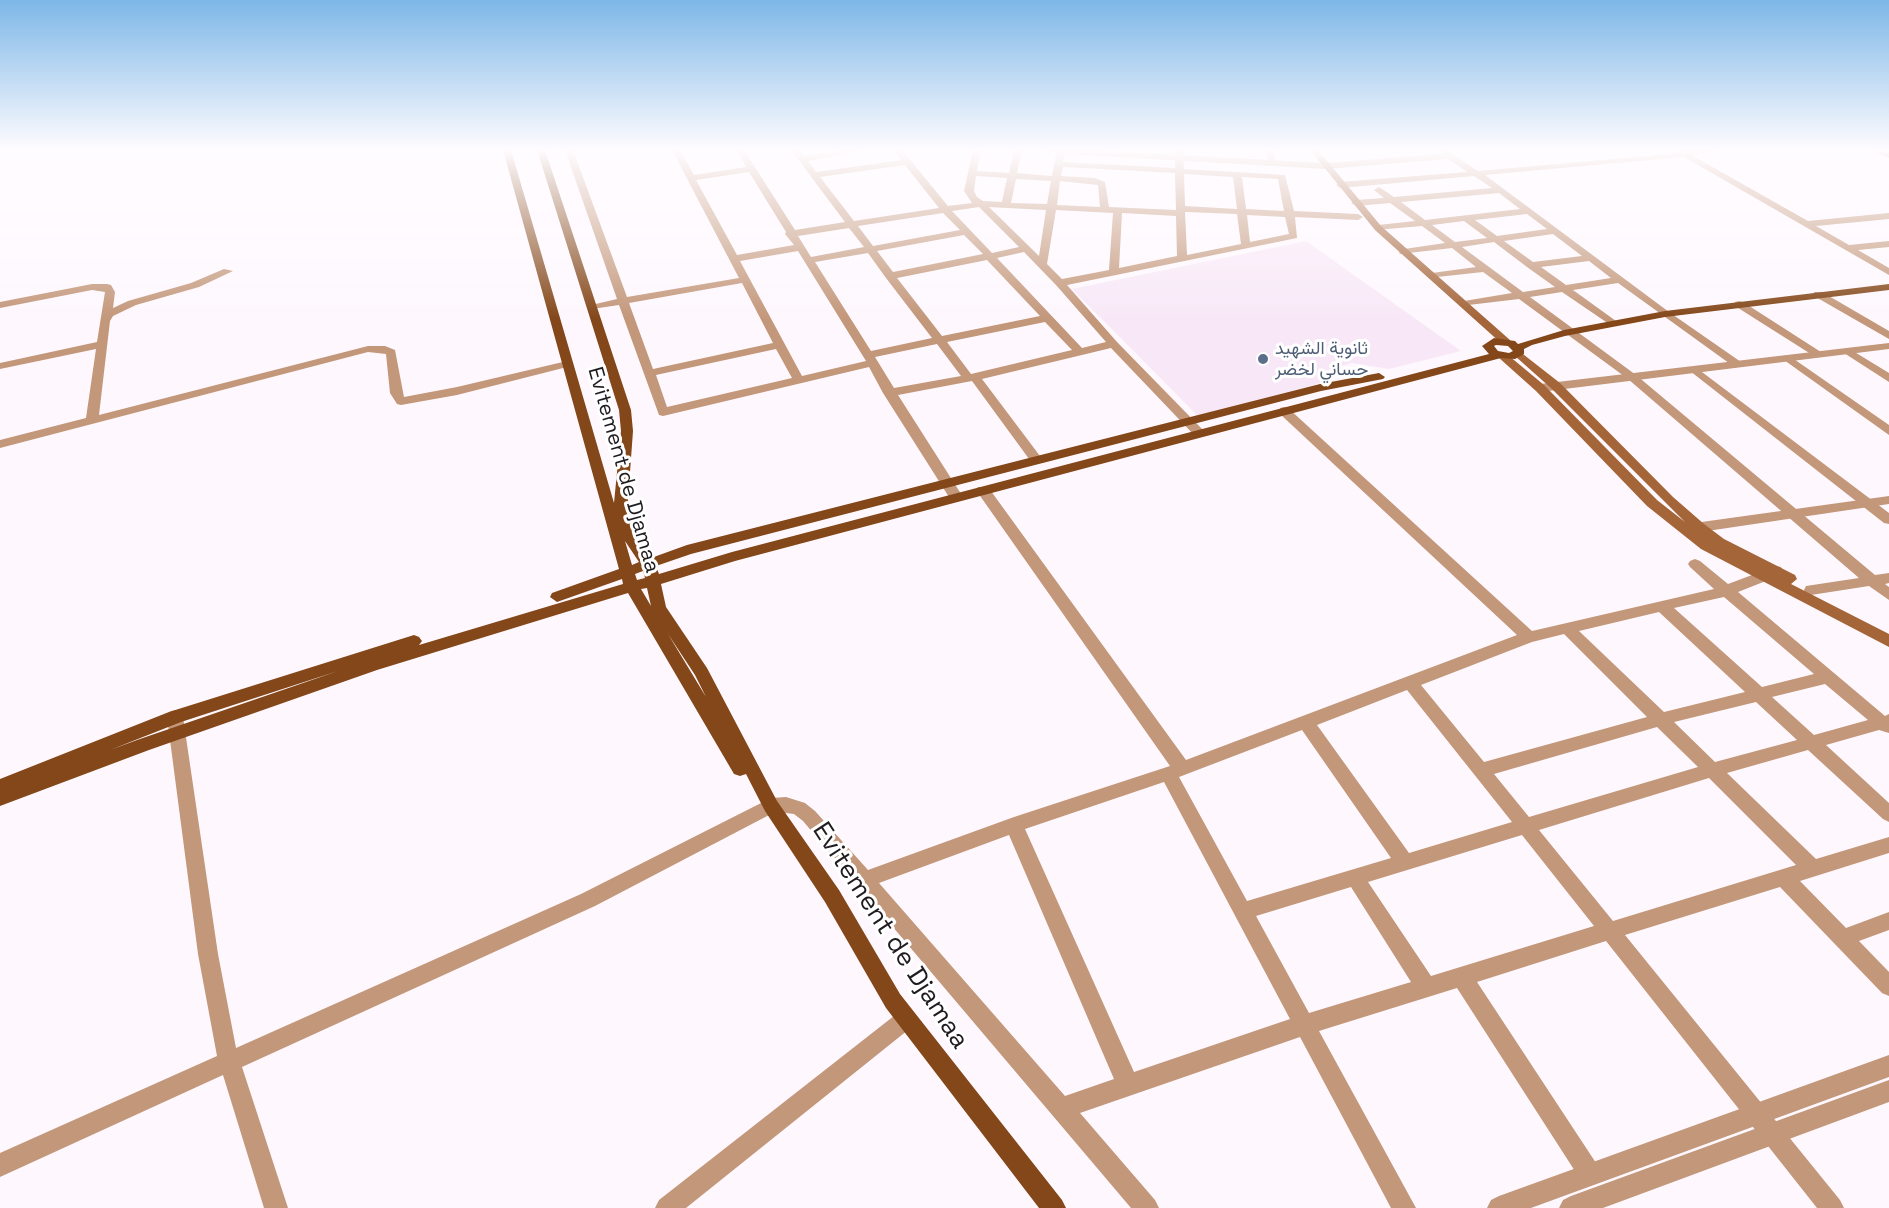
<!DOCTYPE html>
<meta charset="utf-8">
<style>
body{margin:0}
canvas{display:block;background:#fef8fe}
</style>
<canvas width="1889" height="1208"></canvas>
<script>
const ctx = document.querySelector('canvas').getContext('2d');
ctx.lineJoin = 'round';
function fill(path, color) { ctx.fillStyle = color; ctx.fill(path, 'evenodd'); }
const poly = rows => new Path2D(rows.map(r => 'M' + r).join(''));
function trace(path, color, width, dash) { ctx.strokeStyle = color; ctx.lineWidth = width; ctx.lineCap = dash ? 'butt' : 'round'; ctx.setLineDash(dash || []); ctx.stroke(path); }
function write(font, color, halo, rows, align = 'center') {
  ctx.font = font + ' "Space Grotesk",Vazirmatn,sans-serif'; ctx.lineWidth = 6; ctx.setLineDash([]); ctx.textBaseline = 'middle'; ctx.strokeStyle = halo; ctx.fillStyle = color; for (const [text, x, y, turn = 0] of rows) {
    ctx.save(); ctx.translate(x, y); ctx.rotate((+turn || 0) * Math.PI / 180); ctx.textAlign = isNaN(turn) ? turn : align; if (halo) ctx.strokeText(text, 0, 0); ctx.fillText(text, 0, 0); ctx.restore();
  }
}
fill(poly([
 [1306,241,1461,351,1389,369,1352,363,1318,373,1328,381,1198,416,1072,289]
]), '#f8e8f7');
fill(poly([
 [565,150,573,150,627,297,739,278,672,150,680,150,694,175,746,167,736,150,744,150,795,230,845,222,791,150,799,150,804,156,847,150,867,150,808,161,816,172,901,160,894,150,902,150,948,206,972,203,964,191,973,150,981,150,977,171,1009,173,1014,150,1022,150,1017,173,1052,176,1057,150,1065,150,1063,162,1175,168,1175,150,1183,150,1184,169,1285,175,1294,211,1358,214,1363,217,1358,220,1295,217,1297,238,1067,285,1117,342,1203,430,1203,436,1195,436,1111,348,982,379,1043,460,1037,464,1032,463,972,381,898,395,963,497,956,501,949,497,883,393,869,367,663,416,659,415,619,305,592,309,587,306,617,299,565,150],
 [905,165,939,208,854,221,820,177,905,165],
 [1063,167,1175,173,1176,210,1109,207,1105,182,1095,178,1061,176,1063,167],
 [749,172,786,232,785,234,794,245,737,255,696,180,749,172],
 [1184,174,1233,177,1237,209,1185,206,1184,174],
 [976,176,1007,178,1002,202,983,201,977,197,974,191,976,176],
 [1242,177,1278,179,1284,211,1246,209,1242,177],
 [1016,179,1051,181,1047,204,1011,203,1016,179],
 [1060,181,1098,185,1100,207,1057,205,1060,181],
 [979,207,1019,247,992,253,952,211,979,207],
 [989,207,1046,210,1039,256,989,207],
 [1056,210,1113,213,1109,270,1062,279,1047,264,1056,210],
 [1185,212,1237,214,1241,244,1187,255,1185,212],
 [943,213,960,230,873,246,858,226,943,213],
 [1122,213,1176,216,1177,256,1119,268,1122,213],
 [1247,215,1285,217,1289,234,1250,242,1247,215],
 [849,228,864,247,811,257,798,236,849,228],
 [964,235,983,254,893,272,877,251,964,235],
 [798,251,866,361,802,376,740,261,798,251],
 [1024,252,1056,285,1106,342,1082,348,997,258,1024,252],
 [868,253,886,278,932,338,871,351,815,262,868,253],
 [987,260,1040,316,942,336,897,278,987,260],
 [742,283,773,343,653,369,629,303,742,283],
 [1045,322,1072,350,971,374,947,342,1045,322],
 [937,344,961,376,894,388,875,357,937,344],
 [776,349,792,378,667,407,656,375,776,349],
 [1266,150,1274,150,1275,164,1268,162,1266,150],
 [1437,150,1446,150,1478,171,1669,154,1678,153,1680,150,1717,150,1693,156,1808,221,1889,213,1889,219,1816,226,1849,245,1889,241,1889,247,1858,250,1889,268,1889,275,1684,157,1485,175,1669,312,1741,362,1741,366,1733,366,1618,283,1573,290,1616,321,1616,325,1612,326,1562,292,1530,297,1636,375,1875,575,1889,573,1889,583,1885,584,1889,587,1889,600,1869,586,1811,595,1806,594,1804,590,1806,586,1859,578,1628,379,1519,299,1460,306,1459,304,1464,301,1512,293,1483,272,1428,278,1428,274,1432,273,1476,267,1452,248,1400,254,1399,252,1404,249,1445,243,1422,226,1375,230,1375,226,1378,225,1415,221,1390,203,1356,206,1351,203,1356,200,1384,198,1374,190,1379,187,1394,197,1492,188,1474,176,1340,188,1336,185,1340,182,1467,172,1448,159,1326,169,1322,166,1326,163,1442,154,1437,150],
 [1499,193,1520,209,1425,220,1401,202,1499,193],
 [1527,214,1547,229,1497,236,1475,220,1527,214],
 [1464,221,1487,238,1455,242,1432,225,1464,221],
 [1553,234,1582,256,1533,262,1504,241,1553,234],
 [1494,242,1527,267,1555,287,1523,292,1462,247,1494,242],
 [1589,261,1611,278,1566,285,1541,267,1589,261],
 [224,269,233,271,199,287,136,305,113,316,110,321,99,415,368,346,385,346,395,350,404,397,457,387,567,361,573,364,571,366,457,395,401,405,397,404,390,393,386,354,368,352,0,448,0,440,86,418,96,349,0,369,0,363,97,342,105,292,92,290,0,308,0,302,92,284,107,284,111,285,115,292,113,308,128,301,191,283,224,269],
 [1814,292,1822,292,1889,331,1889,339,1814,296,1814,292],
 [1739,301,1743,302,1824,354,1818,357,1814,356,1735,306,1735,302,1739,301],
 [1848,348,1889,373,1889,382,1844,353,1842,351,1848,348],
 [1788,355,1889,425,1889,435,1784,360,1784,356,1788,355],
 [1694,366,1889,513,1889,524,1884,523,1690,371,1688,369,1694,366],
 [1284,407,1288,408,1532,631,1714,589,1690,567,1688,564,1690,561,1695,559,1700,561,1728,584,1776,566,1781,567,1783,571,1781,575,1738,592,1885,716,1889,714,1889,733,1879,730,1826,745,1889,803,1889,822,1883,819,1808,750,1727,773,1816,859,1889,837,1889,853,1800,881,1846,928,1889,912,1889,930,1859,941,1889,972,1889,996,1882,993,1780,887,1625,935,1840,1200,1844,1208,1817,1208,1606,941,1477,982,1598,1166,1602,1174,1598,1182,1590,1186,1582,1182,1457,988,1319,1031,1416,1208,1391,1208,1300,1037,1080,1113,1155,1200,1159,1208,1131,1208,803,821,794,814,786,813,773,813,595,906,242,1067,288,1208,264,1208,223,1075,0,1177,0,1153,217,1056,198,954,167,717,169,712,175,710,181,712,183,717,218,954,236,1048,581,894,771,798,786,797,805,803,815,811,868,870,1014,817,1170,766,978,493,976,490,978,487,988,487,1186,760,1517,635,1280,414,1280,408,1284,407],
 [1724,597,1814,674,1762,687,1674,608,1724,597],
 [1659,612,1745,692,1664,712,1579,631,1659,612],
 [1564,634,1647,717,1484,762,1421,685,1532,642,1564,634],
 [1825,684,1868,720,1814,735,1772,697,1825,684],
 [1407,690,1512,822,1409,853,1317,725,1407,690],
 [1756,702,1797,740,1715,762,1674,722,1756,702],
 [1657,727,1698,767,1529,817,1494,774,1657,727],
 [1302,730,1391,858,1247,901,1179,777,1302,730],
 [1709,778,1796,865,1613,921,1539,830,1709,778],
 [1164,782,1290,1019,1134,1072,1025,829,1164,782],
 [1009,835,1114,1079,1065,1096,879,883,1009,835],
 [1522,835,1594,926,1431,976,1368,882,1522,835],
 [1351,887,1411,982,1309,1013,1256,916,1351,887],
 [906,1009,913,1012,916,1019,913,1026,686,1208,655,1208,659,1200,899,1012,906,1009]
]), '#c3977a');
fill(poly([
 [1043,150,1088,150,1326,163,1330,166,1326,169,1047,153,1043,150],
 [1889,343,1889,349,1540,392,1534,388,1540,384,1889,343],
 [1889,496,1889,504,1687,534,1680,529,1687,524,1889,496],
 [1889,1055,1889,1077,1531,1208,1487,1208,1491,1200,1499,1196,1889,1055],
 [1889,1080,1889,1102,1603,1208,1559,1208,1563,1200,1571,1196,1889,1080]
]), '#c3977a');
fill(poly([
 [1310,150,1318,150,1381,226,1510,340,1510,344,1502,344,1375,230,1310,150],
 [1519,351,1560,383,1673,497,1704,524,1724,539,1795,575,1797,579,1791,584,1889,634,1889,647,1701,549,1647,506,1536,391,1498,357,1500,355,1508,355,1544,385,1657,500,1685,522,1552,389,1515,356,1515,352,1519,351]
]), '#a46539');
fill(poly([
 [503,150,511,150,614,503,621,431,619,410,537,150,545,150,631,410,633,431,627,513,636,536,651,558,687,545,1320,384,1379,373,1385,377,1383,379,1321,391,691,554,656,566,659,574,732,552,1489,354,1482,346,1494,338,1515,341,1518,344,1564,330,1665,311,1889,284,1889,290,1665,317,1565,336,1532,345,1524,349,1524,354,1515,359,1501,358,735,561,661,584,666,607,707,668,777,801,839,890,900,994,1062,1200,1066,1208,1039,1208,886,1008,825,902,765,811,746,774,740,776,734,774,628,593,377,670,149,750,0,806,0,779,169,712,414,635,419,637,422,641,419,645,409,648,623,584,622,579,557,602,550,597,552,593,619,569,503,150],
 [1496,345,1508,346,1513,351,1509,353,1498,351,1494,346,1496,345],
 [625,541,639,562,632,565,625,541],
 [643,571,645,578,637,580,635,574,643,571],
 [647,588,651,606,641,589,647,588],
 [668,634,695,675,706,697,668,634],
 [338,671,137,740,110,750,181,722,338,671],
 [1874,150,1889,152,1889,158,1875,152,1874,150]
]), '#834719');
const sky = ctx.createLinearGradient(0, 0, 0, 319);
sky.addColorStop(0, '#7db7e7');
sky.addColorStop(0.47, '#fffcff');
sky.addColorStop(1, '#fffcff00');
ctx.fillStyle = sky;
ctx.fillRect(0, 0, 1889, 319);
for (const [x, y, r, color] of [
 [1263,359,6,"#5c6f8a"]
]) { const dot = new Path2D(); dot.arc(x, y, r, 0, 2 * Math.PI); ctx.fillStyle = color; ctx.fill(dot); trace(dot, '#fff', 2); }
write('18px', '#4e5e75', '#fff', [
 ["ثانوية الشهيد",1275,349],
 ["حساني لخضر",1275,370]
], 'left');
write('21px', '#1f1b1f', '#fff', [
 ["Evitement de Djamaa",623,470,74]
]);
write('26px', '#1f1b1f', '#fff', [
 ["Evitement de Djamaa",890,936,57]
]);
</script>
